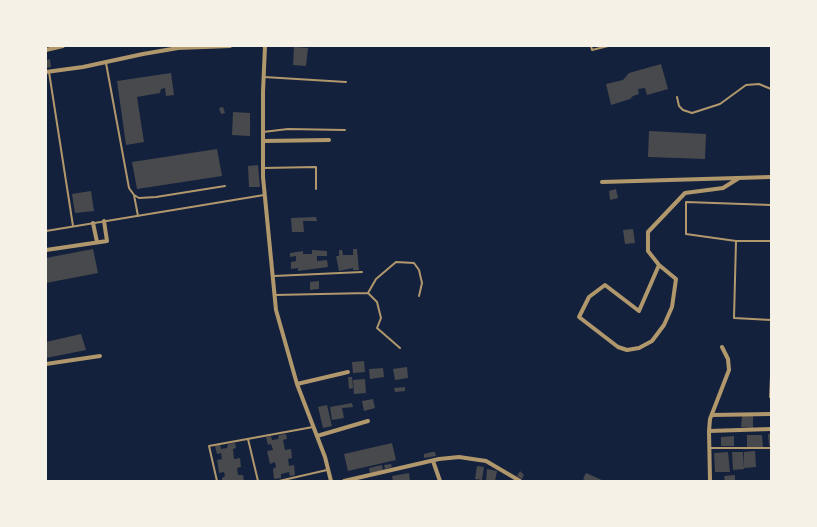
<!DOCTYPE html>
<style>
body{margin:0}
#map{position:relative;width:817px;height:527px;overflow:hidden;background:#14213d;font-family:"Source Sans 3",sans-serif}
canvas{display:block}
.frame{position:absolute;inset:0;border:47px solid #f6f1e7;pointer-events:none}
</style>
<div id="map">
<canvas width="817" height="527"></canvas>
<div class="frame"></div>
</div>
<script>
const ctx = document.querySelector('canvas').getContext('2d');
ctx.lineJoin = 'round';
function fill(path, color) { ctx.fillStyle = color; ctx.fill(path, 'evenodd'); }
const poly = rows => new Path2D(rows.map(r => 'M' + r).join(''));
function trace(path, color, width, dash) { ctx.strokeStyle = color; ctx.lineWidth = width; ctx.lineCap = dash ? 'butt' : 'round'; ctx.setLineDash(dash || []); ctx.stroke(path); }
fill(poly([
 [294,47,308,48,306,66,293,65],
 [50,59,51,67,46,68,46,60],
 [661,64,668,89,647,95,645,88,638,89,639,94,633,96,630,99,611,105,606,84,623,80,629,73],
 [171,73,174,95,166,96,165,88,161,89,160,93,137,97,144,142,126,145,117,81],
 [223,107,225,113,221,114,219,108],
 [233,112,250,113,250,136,232,135],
 [649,131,706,134,705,159,648,157],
 [217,149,222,176,137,189,132,162],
 [258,165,260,187,249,187,248,166],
 [616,189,618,198,610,200,609,191],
 [91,191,94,211,75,213,72,194],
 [316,217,317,221,303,221,304,232,292,232,291,218],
 [633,229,635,243,625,244,623,230],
 [93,249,98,273,46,283,46,258],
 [353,249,357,249,359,270,353,270,353,268,339,271,336,256,339,256,339,250,342,250,343,255,353,255],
 [312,250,327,251,327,256,317,256,317,261,327,260,328,267,298,271,298,268,291,269,291,262,296,261,296,256,290,257,290,253,303,251,303,254,312,254],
 [319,281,319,289,310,290,310,282],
 [81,334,86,350,46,358,46,342],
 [364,361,365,372,353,373,352,362],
 [407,367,408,378,395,380,393,369],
 [383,368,384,377,370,379,369,369],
 [348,377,352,377,353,388,349,389],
 [365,379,366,393,354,394,353,380],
 [405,387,405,391,395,392,394,388],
 [373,399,375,408,364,411,362,401],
 [352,403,353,407,342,408,344,418,332,420,330,407],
 [327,405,332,426,323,428,318,407],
 [742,416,753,416,753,428,741,427],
 [286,434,287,439,283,440,285,450,291,449,292,458,288,459,289,466,294,465,295,475,290,476,289,472,281,474,281,478,274,479,273,469,276,467,275,462,270,464,267,451,273,450,271,444,268,445,266,437,271,436,272,440,278,439,279,435],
 [768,434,771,434,771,445,769,446],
 [747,435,762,435,763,447,747,447],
 [734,436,734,446,721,446,721,437],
 [235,443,236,448,233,449,234,459,240,458,241,467,237,468,238,475,243,475,244,481,222,481,222,478,225,476,224,472,219,473,217,460,222,459,221,453,217,454,215,446,220,445,221,449,227,448,228,444],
 [392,443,396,460,348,471,344,454],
 [755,451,756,467,744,468,744,452],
 [432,452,435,452,436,456,424,458,424,454],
 [728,452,730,472,715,472,714,453],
 [732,452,743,452,744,469,733,470],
 [391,464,392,467,385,469,384,465],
 [382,465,383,470,370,473,369,468],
 [477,466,484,467,482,480,475,479],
 [487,469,497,471,495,481,486,481],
 [520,471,524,475,522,479,517,476],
 [409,473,410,481,393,481,392,476],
 [586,473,604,481,587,481,583,479],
 [735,475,735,481,725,481,724,476]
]), '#48494c');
trace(poly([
 [591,46,592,50,608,46],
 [106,63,129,188,134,195,139,198,156,197,225,186],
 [49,72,73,226],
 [264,77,346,82],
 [677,97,679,106,683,110,692,113,720,104,746,85,759,84,771,89],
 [263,132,288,129,345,130],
 [264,168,316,167,316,189],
 [134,195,138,216],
 [771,205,686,202,686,234,736,241,734,318,771,320],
 [46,231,264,195],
 [736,241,771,241],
 [274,276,362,272],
 [368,293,377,302,381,318,377,328,400,348],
 [275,295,368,293,376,279,396,262,414,263,419,270,422,283,419,296],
 [770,397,771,376],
 [248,439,258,481],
 [710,448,771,448],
 [217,481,209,446,313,427],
 [279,481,327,470]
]), '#b1986c', 2);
trace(poly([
 [265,46,263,92,263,177,276,310,297,384,325,457,331,481],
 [46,50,63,46],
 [46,72,83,67,143,54,178,48,230,46],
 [263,141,329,140],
 [602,182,771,177],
 [93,223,97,242],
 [46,250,107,241,104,221],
 [659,265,676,279,672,307,664,325,652,341,639,348,627,350,618,347,579,317,589,297,605,285,639,311,659,265],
 [659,265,648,251,648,232,685,193,723,188,739,178],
 [46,364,100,356],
 [297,384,348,372],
 [712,415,771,414],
 [709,431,771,429],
 [317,436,368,421],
 [433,461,440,481],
 [344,481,439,459,459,457,486,461,520,481],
 [710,481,709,431,710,419,729,370,728,359,722,347]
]), '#b1986c', 4);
</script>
